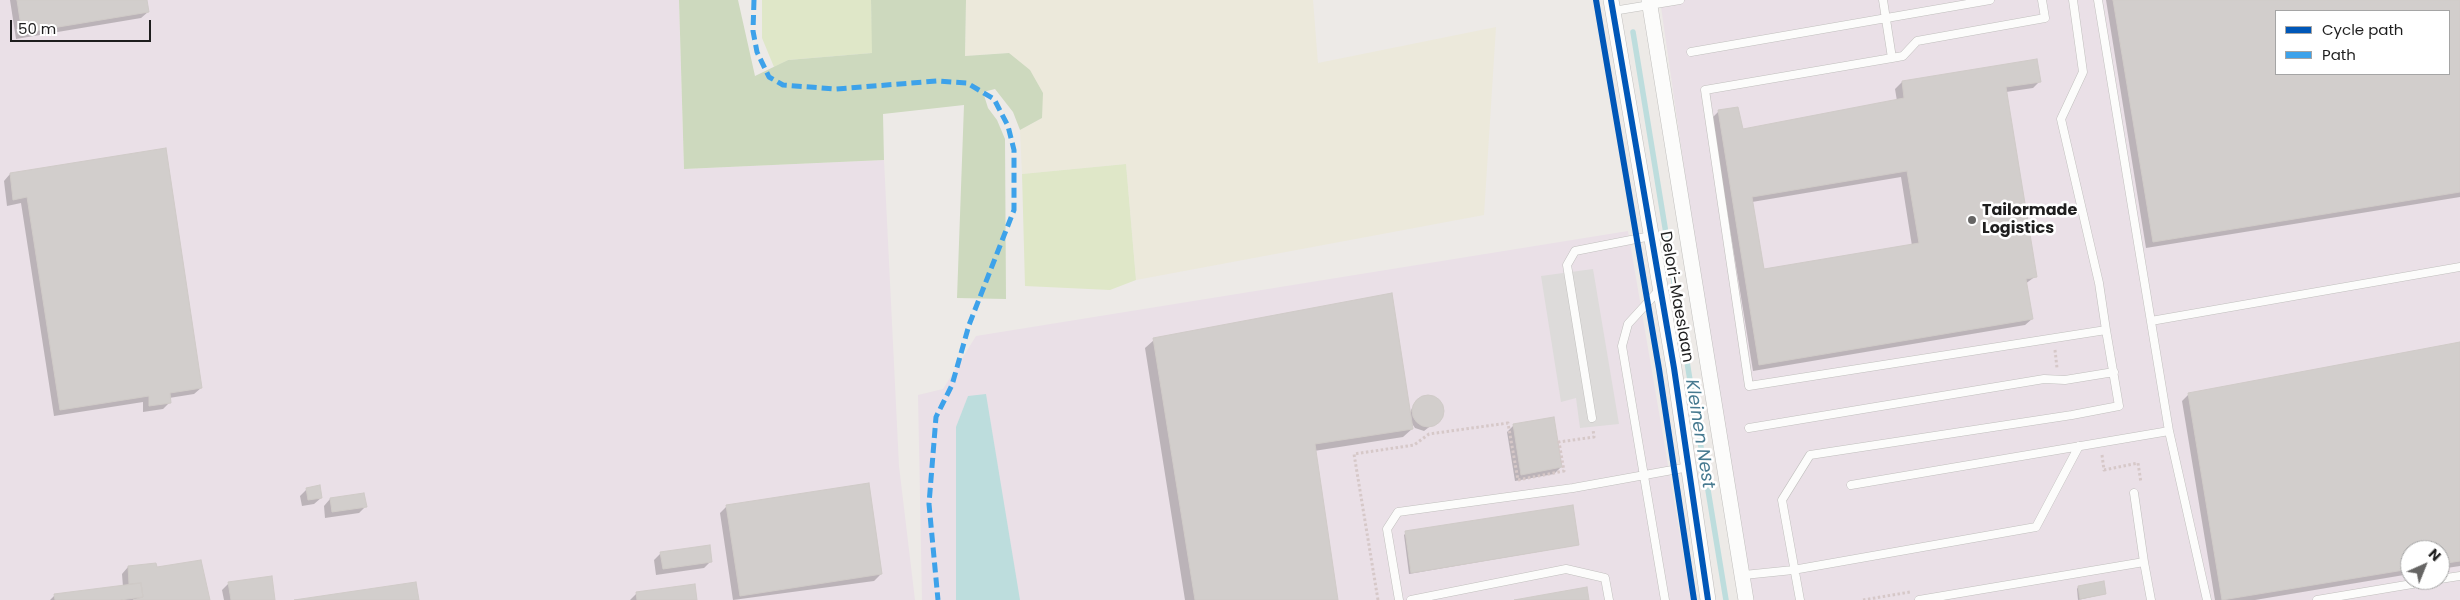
<!DOCTYPE html>
<style>
body{margin:0}
#map{position:relative;width:2460px;height:600px;overflow:hidden;background:#edeae7;font-family:Poppins,sans-serif}
canvas{display:block}
.legend{position:absolute;left:2275px;top:10px;width:175px;height:65px;box-sizing:border-box;background:#fff;border:1px solid #a5a5a5;margin:0;padding:6px 9px;list-style:none;font-size:15px;color:#1e1e1e}
.legend li{display:flex;align-items:center;gap:10px;height:25px}
.legend b{width:25px;border:1px solid #a5a5a5}
.north{position:absolute;left:2400px;top:540px;width:50px;height:50px;box-sizing:border-box;background:#fff;border:1px solid #a5a5a5;border-radius:50%;rotate:44deg;font-size:14px;font-weight:700;line-height:20px;text-align:center;color:#1e1e1e}
.north::after{content:'';display:block;margin:auto;width:18px;height:22px;background:#666564;clip-path:polygon(50% 0,100% 100%,50% 72%,0 100%)}
.scale{position:absolute;left:10px;top:20px;width:141px;height:22px;box-sizing:border-box;border:2px solid #1e1e1e;border-top:0;padding-left:6px;font-size:15px;line-height:18px;white-space:nowrap;color:#1e1e1e;-webkit-text-stroke:4px #fff;paint-order:stroke}
</style>
<div id="map">
<canvas width="2460" height="600"></canvas>
<ul class="legend">
<li><b style="height:6px;background:#0057b8"></b>Cycle path</li>
<li><b style="height:6px;background:#3da2ea"></b>Path</li>
</ul>
<div class="north">N</div>
<div class="scale">50 m</div>
</div>
<script>
const ctx = document.querySelector('canvas').getContext('2d');
ctx.lineJoin = 'round';
function fill(path, color) { ctx.fillStyle = color; ctx.fill(path, 'evenodd'); }
const poly = rows => new Path2D(rows.map(r => 'M' + r).join(''));
function trace(path, color, width, dash) { ctx.strokeStyle = color; ctx.lineWidth = width; ctx.lineCap = dash ? 'butt' : 'round'; ctx.setLineDash(dash || []); ctx.stroke(path); }
function write(font, color, halo, rows, align = 'center') {
  ctx.font = font + ' Poppins,sans-serif'; ctx.lineWidth = 5; ctx.setLineDash([]); ctx.textBaseline = 'middle'; ctx.strokeStyle = halo; ctx.fillStyle = color; for (const [text, x, y, turn = 0] of rows) {
    ctx.save(); ctx.translate(x, y); ctx.rotate((+turn || 0) * Math.PI / 180); ctx.textAlign = isNaN(turn) ? turn : align; if (halo) ctx.strokeText(text, 0, 0); ctx.fillText(text, 0, 0); ctx.restore();
  }
}
fill(poly([
 [0,0,679,0,684,169,884,160,899,466,915,600,0,600],
 [1660,0,2460,0,2460,600,1746,600],
 [2276,11,2449,11,2449,74,2276,74],
 [2410,550,2440,550,2440,580,2410,580],
 [1628,231,1691,600,922,600,918,395,943,389,976,336]
]), '#eae0e7');
fill(poly([
 [966,0,1313,0,1318,63,1496,27,1484,215,1136,280,1126,164,1022,174,1020,130,1042,118,1009,53,965,56]
]), '#ece9db');
fill(poly([
 [762,0,871,0,873,53,788,60,774,67,762,38],
 [1126,164,1136,280,1110,290,1025,286,1022,174]
]), '#dfe7c8');
fill(poly([
 [679,0,738,0,755,76,788,60,872,53,871,0,966,0,965,56,1009,53,1030,70,1043,93,1042,118,1020,130,1013,112,995,89,983,92,988,108,997,120,1005,139,1006,299,957,298,964,105,883,114,884,160,684,169]
]), '#cdd9be');
fill(poly([
 [1593,269,1619,424,1580,428,1576,398,1561,402,1541,276]
]), '#dddbda');
fill(poly([
 [986,394,1020,600,956,600,956,427,968,396]
]), '#bddddd');
fill(poly([
 [10,0,146,0,148,12,141,18,16,39],
 [2106,0,2460,0,2460,197,2146,248],
 [2276,11,2449,11,2449,74,2276,74],
 [2040,81,2033,88,2006,92,2036,276,2025,284,2032,319,2025,325,1753,371,1712,118,1719,111,1742,130,1897,101,1895,89,1902,82],
 [1901,177,1912,246,1763,271,1752,202],
 [10,174,201,388,194,394,169,398,170,402,163,409,143,412,143,402,54,416,21,203,7,206,4,181],
 [1154,340,1410,413,1412,408,1424,398,1438,400,1442,409,1441,418,1424,431,1415,428,1411,422,1412,429,1403,437,1314,451,1336,600,1185,600,1145,348],
 [2460,344,2460,566,2440,569,2440,550,2410,550,2410,574,2255,600,2215,600,2182,401,2189,394],
 [1514,425,1561,467,1554,474,1515,481,1507,432],
 [307,489,321,498,314,504,302,506,300,496],
 [330,499,365,507,359,513,325,518,324,506],
 [726,507,881,574,874,581,733,600,720,513],
 [1406,533,1578,545,1409,574,1404,535],
 [661,553,711,561,704,568,656,575,654,560],
 [128,567,156,569,209,600,50,600,55,595,123,587,122,574],
 [229,583,273,600,224,600,222,590],
 [2078,587,2105,594,2078,600,2077,589],
 [637,593,695,600,630,600]
]), '#0003');
trace(poly([
 [1633,32,1726,600]
]), '#bddddd', 5.5);
const building = poly([
 [17,0,147,0,149,12,22,33,17,0],
 [2113,0,2460,0,2460,192,2153,242,2113,0],
 [2276,11,2449,11,2449,74,2276,74,2276,11],
 [2037,59,2041,82,2006,87,2037,277,2026,279,2033,319,1759,365,1718,110,1738,107,1743,129,1904,98,1902,81,2037,59],
 [1907,171,1919,243,1764,269,1752,197,1907,171],
 [166,148,202,388,170,393,171,403,149,406,149,396,60,410,27,197,13,200,10,173,166,148],
 [1392,293,1413,429,1315,444,1338,600,1195,600,1153,338,1392,293],
 [2460,342,2460,561,2440,564,2440,550,2410,550,2410,569,2222,600,2188,393,2460,342],
 '1412 411a16 16 0 1 1 32 0a16 16 0 1 1-32 0Z',
 [1554,417,1562,467,1521,475,1513,424,1554,417],
 [869,483,882,574,740,596,726,505,869,483],
 [320,485,322,498,308,500,306,488,320,485],
 [364,493,367,507,332,512,330,498,364,493],
 [1573,505,1579,545,1411,573,1405,531,1573,505],
 [710,545,712,562,663,569,660,552,710,545],
 [201,560,210,600,133,600,143,597,141,583,129,584,128,566,156,563,157,567,201,560],
 [272,576,275,600,231,600,228,582,272,576],
 [2104,581,2106,594,2080,599,2078,586,2104,581],
 [416,582,419,600,294,600,416,582],
 [141,583,143,597,120,600,55,600,54,594,141,583],
 [695,584,697,600,637,600,636,592,695,584],
 [1587,587,1589,600,1514,600,1587,587]
]);
fill(building, '#d2cecc');
trace(building, '#d0cbc8', 1);
const service = poly([
 [2073,0,2083,72,2061,119,2099,283,2106,330],
 [1613,11,1680,0],
 [1691,52,1990,0],
 [1892,58,1903,56,1917,41,2045,18,2042,0],
 [1660,289,1628,324,1622,346,1665,600],
 [2151,321,2460,267],
 [1592,418,1567,265,1575,251,1651,236],
 [1749,428,2044,379,2065,380,2114,372],
 [2169,431,2207,600],
 [1851,485,2169,431,2098,0],
 [2134,493,2144,562],
 [1744,575,1793,570,2036,527,2079,446],
 [2440,579,2460,576],
 [1399,600,1387,529,1398,512,1573,488,1689,467],
 [1411,600,1566,569,1605,578,1609,600],
 [1800,600,1782,500,1810,455,2072,415,2119,406,2106,330,1749,386,1705,90,1892,58,1883,0],
 [1919,600,2144,562,2151,600],
 [2317,600,2436,580]
]);
const minor = poly([
 [1611,0,1674,368,1708,600],
 [1649,0,1746,600]
]);
trace(service, '#c0bfbd', 9);
trace(minor, '#c0bfbd', 16);
trace(poly([
 [2055,350,2057,368],
 [2102,455,2104,470,2138,463,2141,483],
 [1378,600,1354,454,1414,445,1429,434,1508,423,1518,480,1564,471,1559,442,1594,437,1593,429],
 [1863,600,1910,592]
]), '#d6c8c8', 3, [2.5, 2.5]);
trace(service, '#fcfcfb', 8);
trace(minor, '#fcfcfb', 15);
trace(poly([
 [754,0,753,31,757,52,769,77,783,85,836,89,937,81,967,83,994,99,1008,126,1014,150,1014,210,969,325,952,385,936,417,929,504,938,600]
]), '#3da2ea', 5, [10, 5]);
trace(poly([
 [1596,0,1659,369,1694,600],
 [1611,0,1674,368,1708,600]
]), '#0057b8', 6);
for (const [x, y, r, color] of [
 [1972,220,5,"#666564"]
]) { const dot = new Path2D(); dot.arc(x, y, r, 0, 2 * Math.PI); ctx.fillStyle = color; ctx.fill(dot); trace(dot, '#fff', 2); }
write('bold 16px', '#1e1e1e', '#fff', [
 ["Tailormade",1982,211],
 ["Logistics",1982,229]
], 'left');
write('16px', '#1e1e1e', '#fff', [
 ["Delori-Maeslaan",1676,297,80]
]);
write('italic 18px', '#477a90', '#fff', [
 ["Kleinen Nest",1699,434,81]
]);
</script>
